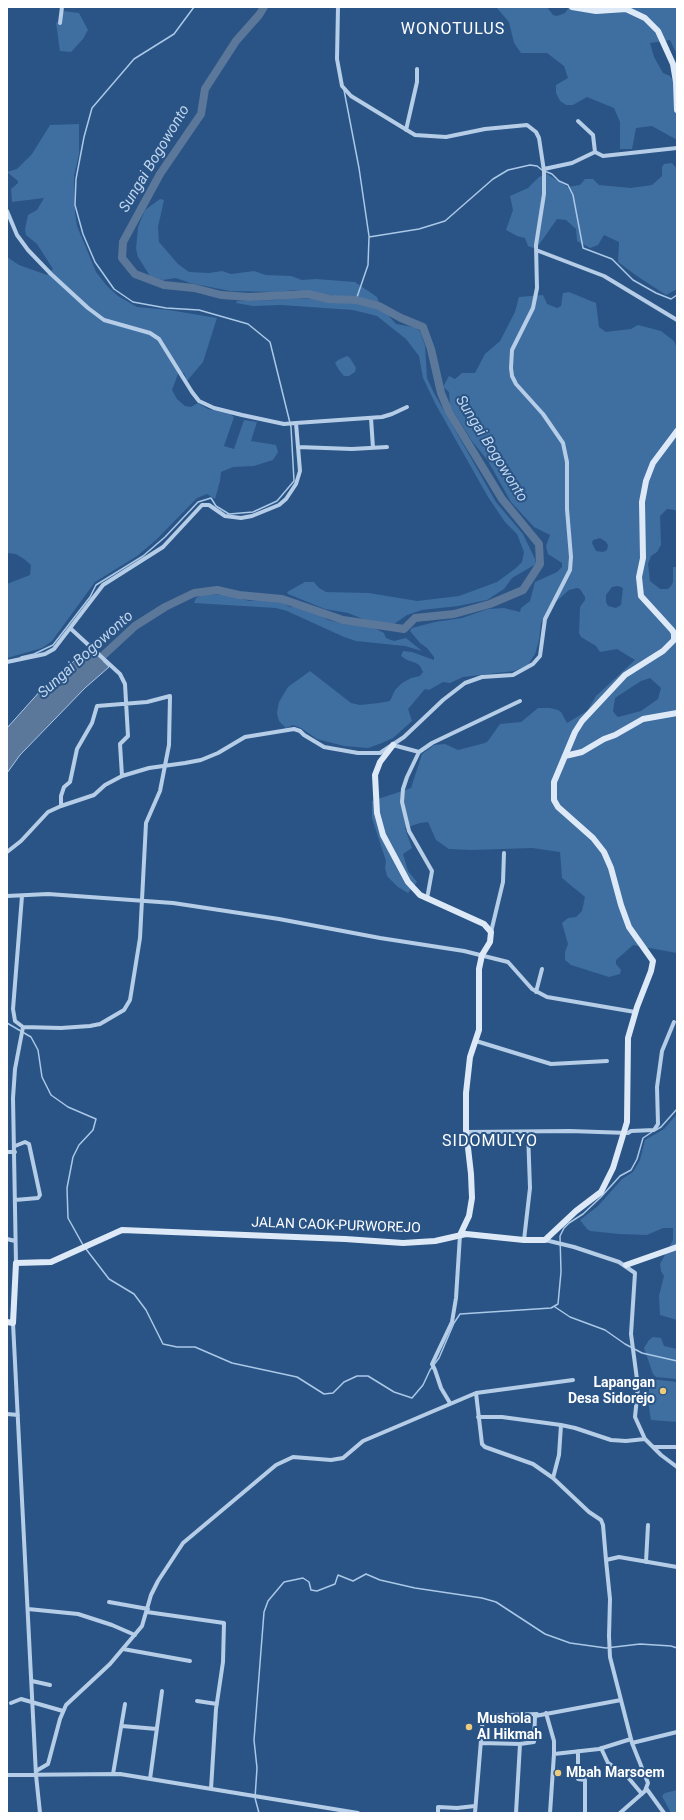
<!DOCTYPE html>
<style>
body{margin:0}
#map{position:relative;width:684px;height:1820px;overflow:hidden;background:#2a5485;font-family:Roboto,sans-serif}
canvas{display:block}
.frame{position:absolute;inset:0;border:8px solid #fff;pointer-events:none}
</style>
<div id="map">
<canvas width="684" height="1820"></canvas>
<div class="frame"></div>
</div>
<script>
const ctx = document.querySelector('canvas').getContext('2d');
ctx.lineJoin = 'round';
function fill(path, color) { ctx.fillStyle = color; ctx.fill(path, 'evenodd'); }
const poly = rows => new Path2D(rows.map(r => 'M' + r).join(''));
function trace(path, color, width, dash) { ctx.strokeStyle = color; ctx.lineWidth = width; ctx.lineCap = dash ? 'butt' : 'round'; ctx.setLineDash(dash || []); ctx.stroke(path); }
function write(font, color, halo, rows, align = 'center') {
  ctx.font = font + ' Roboto,sans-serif'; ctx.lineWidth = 4; ctx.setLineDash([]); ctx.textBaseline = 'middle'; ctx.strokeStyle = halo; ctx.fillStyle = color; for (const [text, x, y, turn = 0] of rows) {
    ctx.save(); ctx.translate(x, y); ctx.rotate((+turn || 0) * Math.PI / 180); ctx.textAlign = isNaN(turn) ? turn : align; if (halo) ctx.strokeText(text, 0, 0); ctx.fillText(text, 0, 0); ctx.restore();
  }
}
fill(poly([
 [496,7,547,7,553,15,557,16,565,13,569,7,677,7,677,55,670,40,650,43,654,57,663,73,670,76,677,86,677,140,652,126,636,128,632,149,620,149,620,122,614,108,587,97,573,105,566,105,560,101,556,93,556,85,568,78,564,66,547,53,521,53,514,43,509,22],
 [63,11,79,13,88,30,83,39,71,52,60,51,59,45,56,22,59,23],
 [79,124,79,154,74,176,75,213,77,226,96,272,107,286,118,296,137,307,169,310,217,318,203,362,187,381,184,373,178,374,172,390,177,399,185,406,191,407,198,403,208,409,230,414,234,417,224,446,234,449,244,420,257,422,251,441,276,445,278,452,273,460,254,466,233,467,221,472,220,481,215,499,207,494,197,498,156,540,137,556,95,582,52,641,42,648,7,658,7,584,30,575,31,565,24,559,16,554,7,553,7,257,19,265,47,275,53,269,37,244,26,235,25,229,28,215,37,210,44,198,12,202,11,189,18,183,18,181,7,172,17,169,32,154,50,125],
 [672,163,677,169,677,289,666,295,637,276,618,262,619,242,604,235,598,245,590,248,577,241,576,229,566,220,557,219,536,249,528,246,525,238,517,236,506,230,513,210,510,196,528,188,539,177,547,174,568,187,580,185,585,179,593,179,599,185,631,188,652,185,662,176,662,167,664,164],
 [160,199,164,200,158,227,159,242,178,264,189,272,209,273,222,271,231,274,254,271,266,275,291,276,302,280,316,279,355,282,377,297,379,303,294,290,278,292,230,291,190,283,176,278,163,280,150,276,138,257,136,249,138,227,145,210],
 [569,292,596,303,599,327,606,332,631,329,638,325,661,331,674,341,677,349,677,512,675,510,667,509,660,516,661,545,657,552,651,556,648,564,650,581,660,589,668,589,671,586,673,582,673,567,677,567,677,953,633,945,616,960,616,964,621,970,620,974,609,977,571,965,565,960,565,952,568,944,562,923,568,918,576,917,582,911,585,897,562,878,560,852,532,848,471,850,449,849,436,840,428,822,420,823,405,828,412,848,403,854,408,871,417,882,408,893,398,887,387,876,385,868,386,861,372,818,372,801,411,788,422,754,434,745,445,744,458,750,485,743,488,741,500,724,521,722,538,708,550,708,558,710,561,712,567,723,587,711,596,696,635,660,617,649,600,652,596,646,581,637,579,633,580,607,585,600,585,597,580,589,577,588,569,590,549,608,541,623,539,640,535,654,528,665,514,671,463,677,450,683,443,682,429,690,425,689,408,709,412,721,393,738,382,743,368,748,344,746,317,739,301,728,293,725,286,728,279,721,277,713,279,702,288,687,310,671,351,703,360,705,379,703,390,701,395,690,402,683,411,678,420,676,423,672,420,666,416,663,407,660,401,656,403,651,412,652,434,660,434,657,427,648,420,643,410,631,412,628,435,622,462,618,488,609,504,608,520,612,521,608,530,601,535,582,557,572,562,567,562,563,548,554,546,546,550,535,534,527,511,502,488,461,472,441,450,406,449,392,443,387,449,376,455,379,462,373,475,373,485,354,500,341,515,312,519,297,543,295,547,304,557,308,561,306,563,293],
 [600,538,606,542,608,545,607,550,603,552,596,551,592,543,593,540],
 [618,586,623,588,621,605,616,608,608,606,606,602,606,595,612,587],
 [650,678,661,688,658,699,641,711,618,717,615,714,613,711,615,698,641,681],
 [288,298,316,299,333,303,349,302,372,306,386,313,396,324,413,327,420,331,425,346,427,378,434,393,496,502,523,534,535,559,536,564,512,578,504,589,487,600,458,606,422,610,407,615,394,624,370,622,348,613,325,609,288,594,287,592,305,582,314,582,319,588,326,592,369,593,417,601,459,596,497,582,516,568,522,562,524,552,517,534,505,522,488,497,436,405,423,378,419,356,406,339,377,316,353,310,281,305,253,306,236,303,237,301,276,300],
 [347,356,350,358,356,368,355,372,349,376,344,376,339,370,335,363,338,360],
 [205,594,223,595,250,601,264,599,280,601,290,607,299,607,313,612,328,620,348,625,370,626,384,633,386,638,394,641,406,638,422,651,405,646,356,641,344,637,287,611,276,608,194,603,196,598],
 [677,1114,677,1320,660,1315,659,1296,664,1276,661,1271,660,1264,673,1240,673,1228,663,1228,647,1235,619,1234,590,1231,587,1229,580,1220,598,1206,622,1179,633,1172,640,1160,645,1140,664,1129],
 [653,1337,661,1338,664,1346,677,1349,677,1379,656,1377,653,1374,644,1348,649,1340],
 [650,1379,677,1382,677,1422,651,1420,648,1401],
 [677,1790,677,1813,671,1813,662,1796,665,1793]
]), '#3f6ea1');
const water = poly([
 [89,648,109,667,85,688,20,755,7,773,7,728,42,689,89,648]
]);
fill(water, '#5b7799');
trace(water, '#aac8e7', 1);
trace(poly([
 [344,90,359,168,369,236],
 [356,300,368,265,369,237,419,229,445,221,493,179,508,170,530,165,537,166,542,170,552,174,559,181,568,185,573,195,583,248,612,259,633,280,656,293,671,299,677,295],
 [21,657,34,654,53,645,90,597,96,585,143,556,165,537,198,502,211,498,216,506,229,514,253,512,277,501,294,481,291,427,270,342,248,324,199,310,166,308,133,302,114,289,95,262,83,234,75,205,76,179,84,137,92,108,134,59,174,34,194,7],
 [7,1023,31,1037,38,1050,42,1077,51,1095,68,1107,96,1119,93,1130,79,1145,73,1157,67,1188,68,1218,83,1245],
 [656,1130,661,1127,677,1109],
 [86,1249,109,1279,134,1294,146,1310,163,1344,177,1347,195,1347,232,1363,297,1377,324,1394,333,1393,344,1382,357,1376,368,1376,394,1392,412,1398,423,1385,430,1370,439,1358,454,1323,460,1314,551,1308,558,1304,561,1272,560,1236,564,1228,569,1223,583,1214,601,1197,620,1176,631,1170,637,1159,643,1138,652,1132],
 [555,1307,570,1317,605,1330,625,1344,642,1353,677,1361],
 [259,1813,255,1798,257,1768,254,1740,264,1612,268,1601,284,1582,303,1578,309,1582,311,1590,317,1591,335,1584,338,1575,353,1581,366,1574,380,1580,415,1588,482,1598,496,1602,545,1634,570,1643,606,1648,640,1644,671,1646,677,1648]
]), '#aac8e7', 1.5);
trace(poly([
 [95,663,135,626,165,607,194,593,217,590,239,595,282,599,343,620,404,629,415,618,454,614,490,604,523,590,540,564,539,544,502,499,449,412,441,393,431,349,423,327,401,318,379,306,356,300,329,299,308,294,249,297,221,295,194,288,164,285,135,274,122,258,123,242,160,174,201,114,205,89,236,41,259,15,264,7]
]), '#5b7799', 8);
trace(poly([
 [60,23,62,7],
 [578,121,593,135,595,152,603,156,677,148],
 [406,130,417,82,417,69],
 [544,169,572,163,595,152],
 [7,211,17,235,28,250,51,274,88,308,104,320,150,333,159,339,192,392,199,401,214,408,242,415,284,424,296,423,300,471,296,484,286,499,279,505,252,516,241,518,225,516,209,505,202,505,163,547,103,585,54,649,45,654,7,662],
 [536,250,604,276,677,320],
 [371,418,373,448],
 [296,423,382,417,392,414,407,407],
 [298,447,352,449,387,447],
 [70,628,120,674,125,684,128,736,120,744,122,776,149,768,185,763,201,760,218,753,245,737,294,729,300,731,304,735,324,747,358,753,380,753,404,737,443,700,465,683,482,677,513,675,533,664,540,656,545,619,570,570,571,557,567,509,567,462,563,443,543,414,516,384,512,376,511,368,512,350,533,308,537,288,536,245,544,194,544,171,539,138,536,132,527,125,485,129,446,137,415,135,351,96,342,86,337,59,338,7],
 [393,745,419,752,432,743,520,701],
 [419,752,407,777,403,789,402,802,409,831,432,871,427,899],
 [7,852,21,841,48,812,61,806,94,795,105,785,122,776],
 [7,896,48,894,173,903,279,919,380,938,464,951,508,962,532,989,547,997,635,1012],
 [22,896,13,1009,15,1021,23,1027,61,1028,90,1026,100,1024,124,1010,130,1000,140,938,146,823,160,791,169,745,170,696,147,702,97,706,92,723,77,749,70,782,64,787,61,796,61,806],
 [491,932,503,882,504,853],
 [536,992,542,969],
 [476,1041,551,1064,607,1061],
 [466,1132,570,1131,628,1133,631,1131,654,1130,658,1124,657,1087,662,1051,674,1022],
 [7,1152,15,1152],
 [15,1200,38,1198,40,1195,29,1144,25,1142,15,1146],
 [7,1239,15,1241],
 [524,1240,530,1188,528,1132],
 [545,1240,574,1247,619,1262,635,1273,631,1334,638,1387,635,1417,645,1439,661,1455,677,1467],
 [16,1263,13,1098,15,1069,23,1027],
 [13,1323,36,1775,40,1813],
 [476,1393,482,1444,485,1447,533,1464,553,1478,589,1512,601,1520,603,1525,606,1560],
 [450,1403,441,1388,435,1370,432,1364,452,1322,456,1298,460,1235],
 [7,1414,18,1415],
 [478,1417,502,1417,561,1425,575,1428,611,1440,626,1441,645,1439],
 [653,1447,677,1447],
 [553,1478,559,1455,561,1425],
 [646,1562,648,1525],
 [109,1602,148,1609],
 [28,1609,78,1614,112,1625,135,1635],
 [147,1612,224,1623,223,1662,216,1709,211,1789],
 [123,1649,190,1661],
 [32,1681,50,1685],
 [197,1701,217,1704],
 [11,1703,21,1699,63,1711],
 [546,1713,554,1741,554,1754],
 [122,1726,157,1729],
 [481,1743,521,1744],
 [632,1743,610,1657,609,1636,610,1599,606,1560,619,1557,677,1567],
 [601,1748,608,1763,626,1775,642,1794],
 [578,1751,578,1779,585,1780,585,1813],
 [36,1771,48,1764,60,1719,66,1705,110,1664,142,1626,151,1595,158,1581,183,1543,276,1465,293,1457,331,1460,343,1458,363,1441,476,1393,573,1380],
 [113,1774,125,1704],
 [7,1775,120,1774,358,1813],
 [150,1779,162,1691],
 [646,1788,664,1813],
 [438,1813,438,1807,457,1808,475,1806],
 [475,1813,483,1716,537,1714],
 [516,1813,520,1744,534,1742,535,1716,621,1700],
 [550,1813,554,1754,599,1749,631,1739],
 [620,1813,645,1791,648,1783,632,1743,677,1732]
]), '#b5cde7', 4);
trace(poly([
 [572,7,596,11,626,9,645,18,658,31,673,64,676,82,677,110],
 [393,745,380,762,375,775,377,813,383,835,408,882,420,895,484,924,491,932,490,942,482,955,479,969,479,1030,470,1057,466,1093,466,1130,471,1174,472,1198,469,1216,460,1235],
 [565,756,582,752,604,739,615,735,643,719,677,713],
 [626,1265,677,1247],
 [7,1322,13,1323,16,1263,51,1262,122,1230,345,1239,403,1243,435,1241,466,1234,524,1240,545,1240,576,1211,601,1192,613,1168,627,1122,628,1038,637,1007,651,971,653,961,629,927,621,905,611,868,604,852,593,838,558,807,554,800,554,782,575,732,582,721,625,675,663,651,674,640,674,633,672,630,641,596,639,577,643,558,642,502,646,481,653,463,677,431]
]), '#dee9f7', 6);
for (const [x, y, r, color] of [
 [663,1391,4,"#edca7c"],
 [469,1727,4,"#edca7c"],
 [558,1773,4,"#edca7c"]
]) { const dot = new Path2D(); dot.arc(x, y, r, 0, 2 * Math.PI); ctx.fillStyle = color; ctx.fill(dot); trace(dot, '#2a5485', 1.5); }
write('14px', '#fff', '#2a5485', [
 ["JALAN CAOK-PURWOREJO",336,1226,2]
]);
write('bold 14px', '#fff', '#2a5485', [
 ["Lapangan",655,1383,"right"],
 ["Desa Sidorejo",655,1399,"right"],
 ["Mushola",477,1719],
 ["Al Hikmah",477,1735],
 ["Mbah Marsoem",566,1773]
], 'left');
write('italic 15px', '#c0d6ee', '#2a5485', [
 ["Sungai Bogowonto",155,159,-59],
 ["Sungai Bogowonto",491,449,58],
 ["Sungai Bogowonto",86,655,-42]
]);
ctx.letterSpacing = '1px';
write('16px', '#fff', '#2a5485', [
 ["WONOTULUS",453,30],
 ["SIDOMULYO",490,1142]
]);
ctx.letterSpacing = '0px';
</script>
